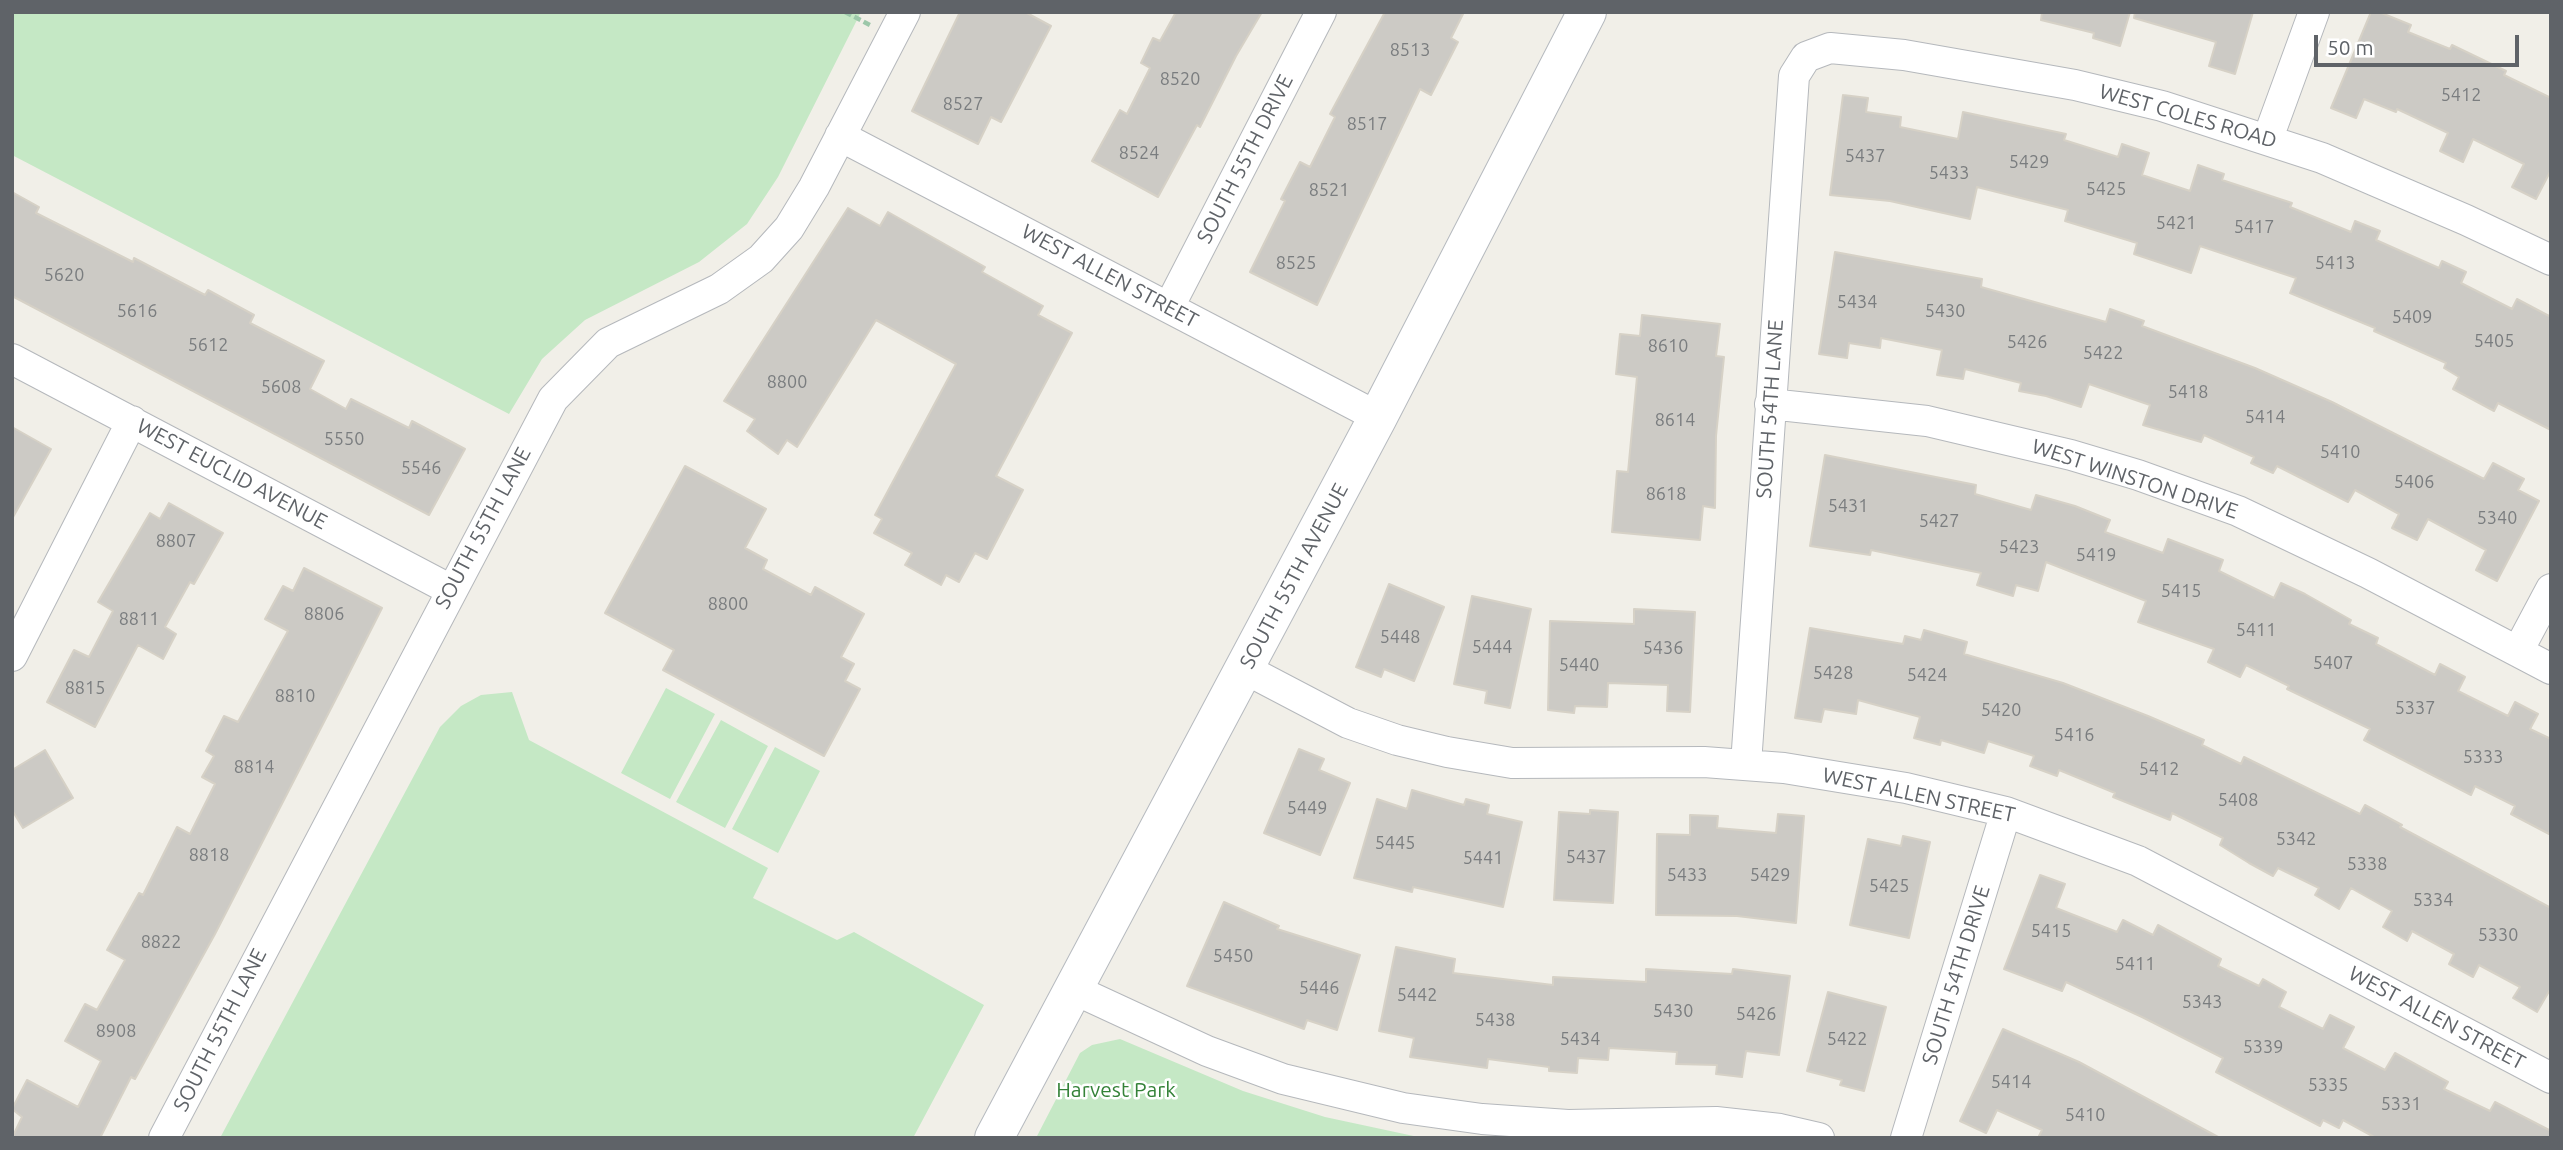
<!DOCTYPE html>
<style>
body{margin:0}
#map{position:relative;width:2563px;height:1150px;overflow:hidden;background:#f1efe8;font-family:Ubuntu,sans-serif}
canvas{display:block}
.frame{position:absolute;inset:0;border:14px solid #5f6368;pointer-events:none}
.scale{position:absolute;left:2314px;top:35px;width:205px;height:32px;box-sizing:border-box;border:4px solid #5f6368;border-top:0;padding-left:9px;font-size:21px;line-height:24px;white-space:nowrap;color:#5f6368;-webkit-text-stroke:5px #fff;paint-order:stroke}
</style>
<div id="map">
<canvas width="2563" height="1150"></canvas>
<div class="frame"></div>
<div class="scale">50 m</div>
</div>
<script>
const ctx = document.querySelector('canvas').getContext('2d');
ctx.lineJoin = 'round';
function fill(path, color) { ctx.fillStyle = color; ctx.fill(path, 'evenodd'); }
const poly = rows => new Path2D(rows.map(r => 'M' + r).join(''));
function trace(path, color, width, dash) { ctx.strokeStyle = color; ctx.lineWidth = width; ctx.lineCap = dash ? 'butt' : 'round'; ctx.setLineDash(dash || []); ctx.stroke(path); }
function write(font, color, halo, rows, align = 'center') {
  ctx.font = font + ' Ubuntu,sans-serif'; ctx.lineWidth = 5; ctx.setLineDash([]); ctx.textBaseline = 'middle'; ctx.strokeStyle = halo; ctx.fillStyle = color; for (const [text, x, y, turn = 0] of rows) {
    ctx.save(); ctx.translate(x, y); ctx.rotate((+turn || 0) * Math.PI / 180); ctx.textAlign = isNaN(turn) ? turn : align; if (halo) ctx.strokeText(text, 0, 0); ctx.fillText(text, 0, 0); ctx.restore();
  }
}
fill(poly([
 [12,12,861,12,778,177,747,224,699,262,585,320,542,359,509,414,12,155],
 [666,688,715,714,670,799,621,773],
 [512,692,529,740,768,868,753,898,837,940,854,932,984,1005,913,1138,220,1138,440,727,461,706,481,695],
 [721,720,768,746,725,828,676,802],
 [775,747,820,771,778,853,732,829],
 [1120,1039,1243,1091,1325,1117,1423,1138,1036,1138,1080,1053,1092,1045]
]), '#c5e8c5');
const building = poly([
 [960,12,1025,12,1051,26,1001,122,991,117,978,144,912,111,960,12],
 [1176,12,1262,12,1236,56,1200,127,1197,125,1158,197,1092,161,1120,110,1127,114,1150,68,1141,63,1153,38,1160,41,1176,12],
 [1385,12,1464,12,1451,38,1458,42,1431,95,1420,89,1317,305,1250,272,1285,201,1281,199,1300,162,1310,167,1335,117,1330,114,1385,12],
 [2042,12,2130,12,2120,46,2093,38,2094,33,2041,20,2042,12],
 [2135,12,2253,12,2235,74,2209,66,2216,42,2134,18,2135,12],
 [2371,12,2379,12,2411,25,2408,32,2450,49,2452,45,2506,71,2504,75,2551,98,2551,170,2536,199,2512,187,2524,164,2473,139,2463,162,2440,151,2448,133,2397,109,2396,112,2364,99,2356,118,2331,108,2371,12],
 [1843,95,1868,98,1866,112,1901,117,1900,127,1958,139,1963,112,2066,134,2064,140,2118,157,2122,144,2149,153,2142,175,2190,191,2198,165,2224,174,2222,180,2292,203,2290,207,2351,232,2355,221,2380,231,2376,240,2439,268,2442,261,2466,272,2461,283,2512,309,2517,299,2551,317,2551,430,2498,403,2494,411,2453,389,2459,377,2444,368,2446,363,2374,331,2375,328,2290,293,2296,278,2200,246,2191,273,2134,254,2137,243,2065,221,2068,210,1977,187,1970,219,1890,201,1830,195,1843,95],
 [12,192,39,207,36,213,133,262,134,258,205,295,208,290,254,315,250,323,324,361,310,389,346,409,351,399,409,428,412,421,465,449,429,515,12,296,12,192],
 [848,208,880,226,888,212,985,267,982,272,1043,306,1038,315,1072,333,996,476,1023,490,987,559,975,553,959,582,946,575,941,585,905,565,912,553,874,533,882,519,875,515,956,364,876,320,797,447,787,440,778,454,747,431,755,419,724,401,848,208],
 [1835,252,1982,279,1981,287,2106,322,2110,309,2144,321,2142,326,2255,368,2332,402,2484,479,2493,463,2524,479,2518,490,2539,501,2497,581,2476,570,2486,550,2428,519,2417,540,2392,528,2399,514,2355,490,2348,502,2277,466,2273,473,2251,463,2254,457,2204,435,2201,442,2143,425,2150,405,2089,384,2081,407,2046,396,2019,391,2021,383,1965,369,1963,379,1937,375,1942,350,1881,338,1880,348,1849,343,1847,358,1819,354,1835,252],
 [1642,315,1720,324,1716,356,1724,357,1716,436,1715,508,1703,506,1700,540,1612,532,1617,471,1628,472,1637,377,1616,374,1620,334,1640,336,1642,315],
 [12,427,51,449,12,519,12,427],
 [1825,455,1976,485,1975,494,2031,510,2036,495,2075,506,2110,520,2105,532,2163,553,2168,539,2223,560,2219,571,2274,598,2281,583,2305,594,2351,620,2349,624,2378,638,2376,644,2435,675,2440,664,2465,677,2458,691,2508,716,2515,702,2538,714,2530,729,2551,739,2551,835,2511,814,2515,806,2475,786,2471,795,2364,740,2370,729,2287,689,2289,686,2246,665,2240,677,2208,662,2214,649,2138,622,2146,601,2046,562,2038,591,2016,585,2013,596,1977,585,1981,573,1871,550,1870,555,1810,546,1825,455],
 [685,466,766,509,745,548,767,560,763,569,811,595,815,587,864,614,841,657,854,664,845,681,860,689,824,756,663,670,674,650,605,613,685,466],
 [169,503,223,533,194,584,190,582,165,627,176,634,163,659,138,645,95,727,47,702,74,650,89,657,113,611,98,602,150,513,160,519,169,503],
 [304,568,382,608,343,685,215,934,135,1079,131,1077,100,1138,12,1138,22,1117,12,1109,27,1080,78,1107,101,1061,65,1041,85,1004,97,1010,125,960,107,950,139,893,143,895,177,827,190,834,215,784,202,777,214,756,206,751,224,716,238,722,288,631,265,619,283,586,293,591,304,568],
 [1389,584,1444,607,1414,681,1384,669,1381,677,1356,667,1389,584],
 [1472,596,1531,609,1510,708,1485,703,1487,691,1454,684,1472,596],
 [1634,609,1695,612,1690,712,1667,711,1668,685,1608,683,1607,707,1575,706,1574,713,1548,710,1550,621,1634,624,1634,609],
 [1810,628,1903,644,1905,636,1921,640,1924,630,1967,642,1964,654,2063,683,2148,716,2204,740,2202,745,2241,764,2244,757,2360,814,2365,805,2402,825,2400,827,2551,908,2551,988,2537,1012,2513,998,2520,987,2479,965,2473,977,2449,964,2454,954,2412,931,2407,941,2383,927,2392,911,2351,888,2339,909,2315,895,2319,888,2278,868,2273,876,2249,863,2220,845,2223,838,2172,813,2170,820,2113,797,2115,793,2059,770,2057,776,2030,766,2034,756,1988,741,1984,753,1941,740,1940,745,1914,738,1920,717,1858,700,1856,714,1824,709,1821,722,1795,718,1810,628],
 [1299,749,1324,759,1319,770,1350,783,1320,855,1264,833,1299,749],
 [45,750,73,798,23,828,12,810,12,770,45,750],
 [1412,790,1464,805,1466,799,1489,805,1487,814,1522,822,1503,907,1413,887,1412,892,1354,878,1377,799,1407,809,1412,790],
 [1590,810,1618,812,1613,903,1554,900,1559,812,1590,814,1590,810],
 [1778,814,1804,816,1796,923,1737,916,1656,915,1657,834,1690,835,1690,815,1718,816,1717,828,1776,833,1778,814],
 [1903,836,1930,842,1909,938,1850,925,1868,839,1901,846,1903,836],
 [2040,875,2065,884,2056,908,2117,932,2123,920,2153,935,2158,925,2221,959,2218,966,2259,986,2263,979,2286,992,2279,1007,2323,1029,2330,1015,2354,1027,2343,1048,2385,1070,2395,1053,2448,1082,2444,1089,2490,1111,2495,1102,2551,1131,2551,1138,2376,1138,2343,1120,2339,1128,2323,1120,2320,1126,2216,1072,2223,1058,2142,1017,2066,982,2062,991,2004,969,2040,875],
 [1224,902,1279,926,1277,929,1360,955,1337,1030,1307,1020,1304,1029,1187,986,1224,902],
 [1396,947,1455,959,1453,973,1553,985,1553,977,1646,982,1646,969,1732,974,1733,969,1790,976,1779,1055,1746,1051,1742,1077,1716,1074,1717,1065,1676,1064,1677,1052,1609,1048,1608,1060,1578,1058,1577,1073,1549,1071,1549,1067,1488,1059,1487,1068,1410,1057,1414,1038,1379,1031,1396,947],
 [1828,992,1886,1007,1864,1091,1840,1085,1842,1080,1807,1071,1828,992],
 [2003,1029,2079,1062,2220,1138,2038,1138,2042,1130,1997,1110,1986,1133,1960,1121,2003,1029]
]);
fill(building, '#cccac5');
trace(building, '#d6d1c6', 2);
const street = poly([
 [840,136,1378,417],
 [2268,138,2314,12],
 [1169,307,1321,12],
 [12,359,451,590],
 [1770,404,1927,421,2071,455,2138,475,2238,511,2368,573,2551,669],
 [2518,651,2551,589],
 [12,656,132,421],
 [1245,669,1348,723,1397,740,1447,752,1512,763,1704,762,1784,768,1906,788,2006,812,2138,861,2551,1078],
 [1746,764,1794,76,1806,57,1830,48,1904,55,2075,85,2162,106,2322,158,2466,220,2551,260],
 [1073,989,1207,1051,1283,1079,1403,1108,1482,1119,1568,1125,1716,1122,1780,1129,1819,1138],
 [164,1138,553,399,608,343,719,289,761,259,789,228,814,187,905,12],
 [1906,1138,2006,812]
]);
const secondary = poly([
 [994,1138,1378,417,1587,12]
]);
trace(street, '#b5b8bc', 32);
trace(secondary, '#b6babf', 40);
trace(poly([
 [845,12,870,25]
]), '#9cc7a9', 4.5, [7, 3.5]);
trace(street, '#fff', 30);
trace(secondary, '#fff', 38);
write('18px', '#7a7d7f', null, [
 ["8513",1410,50],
 ["8520",1180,79],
 ["5412",2461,95],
 ["8527",963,104],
 ["8517",1367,124],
 ["8524",1139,153],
 ["5437",1865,156],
 ["5429",2029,162],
 ["5433",1949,173],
 ["5425",2106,189],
 ["8521",1329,190],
 ["5421",2176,223],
 ["5417",2254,227],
 ["8525",1296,263],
 ["5413",2335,263],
 ["5620",64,275],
 ["5434",1857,302],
 ["5616",137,311],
 ["5430",1945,311],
 ["5409",2412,317],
 ["5405",2494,341],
 ["5426",2027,342],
 ["5612",208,345],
 ["8610",1668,346],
 ["5422",2103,353],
 ["8800",787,382],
 ["5608",281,387],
 ["5418",2188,392],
 ["5414",2265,417],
 ["8614",1675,420],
 ["5550",344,439],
 ["5410",2340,452],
 ["5546",421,468],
 ["5406",2414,482],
 ["8618",1666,494],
 ["5431",1848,506],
 ["5340",2497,518],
 ["5427",1939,521],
 ["8807",176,541],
 ["5423",2019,547],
 ["5419",2096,555],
 ["5415",2181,591],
 ["8800",728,604],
 ["8806",324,614],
 ["8811",139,619],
 ["5411",2256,630],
 ["5448",1400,637],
 ["5444",1492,647],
 ["5436",1663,648],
 ["5407",2333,663],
 ["5440",1579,665],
 ["5428",1833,673],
 ["5424",1927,675],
 ["8815",85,688],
 ["8810",295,696],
 ["5337",2415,708],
 ["5420",2001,710],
 ["5416",2074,735],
 ["5333",2483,757],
 ["8814",254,767],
 ["5412",2159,769],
 ["5408",2238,800],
 ["5449",1307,808],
 ["5342",2296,839],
 ["5445",1395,843],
 ["8818",209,855],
 ["5437",1586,857],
 ["5441",1483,858],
 ["5338",2367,864],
 ["5433",1687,875],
 ["5429",1770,875],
 ["5425",1889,886],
 ["5334",2433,900],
 ["5415",2051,931],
 ["5330",2498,935],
 ["8822",161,942],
 ["5450",1233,956],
 ["5411",2135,964],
 ["5446",1319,988],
 ["5442",1417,995],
 ["5343",2202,1002],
 ["5430",1673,1011],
 ["5426",1756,1014],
 ["5438",1495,1020],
 ["8908",116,1031],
 ["5434",1580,1039],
 ["5422",1847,1039],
 ["5339",2263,1047],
 ["5414",2011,1082],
 ["5335",2328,1085],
 ["5331",2401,1104],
 ["5410",2085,1115]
]);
write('21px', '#5f6368', '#fff', [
 ["WEST COLES ROAD",2188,116,16],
 ["SOUTH 55TH DRIVE",1245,159,-63],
 ["WEST ALLEN STREET",1110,276,28],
 ["SOUTH 54TH LANE",1770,409,-86],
 ["WEST EUCLID AVENUE",232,474,28],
 ["WEST WINSTON DRIVE",2135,479,18],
 ["SOUTH 55TH LANE",483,528,-62],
 ["SOUTH 55TH AVENUE",1294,576,-62],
 ["WEST ALLEN STREET",1919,795,12],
 ["SOUTH 54TH DRIVE",1956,975,-73],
 ["WEST ALLEN STREET",2437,1018,28],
 ["SOUTH 55TH LANE",220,1030,-63]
]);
write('21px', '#348238', '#fff', [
 ["Harvest Park",1116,1090]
]);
</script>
